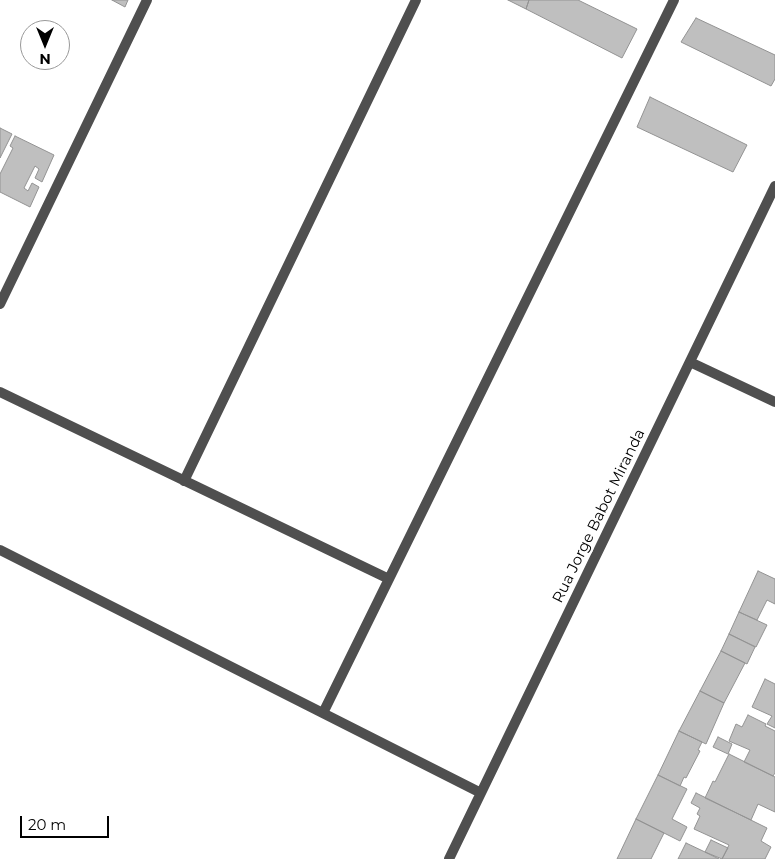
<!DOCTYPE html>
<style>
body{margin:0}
#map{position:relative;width:775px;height:859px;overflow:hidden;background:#fff;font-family:Montserrat,sans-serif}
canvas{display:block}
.north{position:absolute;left:20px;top:20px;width:50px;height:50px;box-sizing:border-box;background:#fff;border:1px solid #999;border-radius:50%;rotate:180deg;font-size:14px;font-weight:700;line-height:20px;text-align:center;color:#000}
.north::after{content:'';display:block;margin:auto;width:18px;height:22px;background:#000;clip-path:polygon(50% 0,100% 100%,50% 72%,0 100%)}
.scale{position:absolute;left:20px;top:816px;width:89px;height:22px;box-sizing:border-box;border:2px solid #000;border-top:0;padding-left:6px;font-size:15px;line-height:18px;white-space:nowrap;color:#000;-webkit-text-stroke:4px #fff;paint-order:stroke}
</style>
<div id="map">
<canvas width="775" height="859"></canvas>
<div class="north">N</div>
<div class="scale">20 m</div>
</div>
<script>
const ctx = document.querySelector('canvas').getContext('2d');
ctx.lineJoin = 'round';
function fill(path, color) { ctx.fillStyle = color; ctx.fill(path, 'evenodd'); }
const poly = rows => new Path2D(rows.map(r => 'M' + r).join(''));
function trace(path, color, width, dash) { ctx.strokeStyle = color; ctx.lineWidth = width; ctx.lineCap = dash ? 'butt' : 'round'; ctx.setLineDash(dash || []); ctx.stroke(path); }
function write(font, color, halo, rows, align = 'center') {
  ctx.font = font + ' Montserrat,sans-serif'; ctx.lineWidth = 4.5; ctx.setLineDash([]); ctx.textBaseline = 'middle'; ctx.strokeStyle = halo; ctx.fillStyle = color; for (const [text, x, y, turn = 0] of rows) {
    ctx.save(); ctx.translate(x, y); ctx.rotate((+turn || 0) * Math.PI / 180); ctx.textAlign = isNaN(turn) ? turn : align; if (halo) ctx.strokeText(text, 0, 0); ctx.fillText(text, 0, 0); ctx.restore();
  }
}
const building = poly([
 [112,0,128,0,125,7,112,0],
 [508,0,529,0,526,9,508,0],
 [529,0,578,0,637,29,622,58,526,9,529,0],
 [696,18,775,55,775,79,771,86,681,42,696,18],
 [650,97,747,145,733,172,637,127,650,97],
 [0,128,12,134,0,158,0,128],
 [15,136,54,155,42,182,35,178,39,169,35,166,24,188,28,191,32,183,39,187,30,207,0,192,0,174,13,148,10,146,15,136],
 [758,571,775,579,775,604,767,600,757,620,739,612,758,571],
 [739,612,767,625,756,647,729,634,739,612],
 [729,634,755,647,747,664,721,651,729,634],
 [721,651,745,663,724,703,700,691,721,651],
 [765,679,775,684,775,728,767,724,772,716,752,707,765,679],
 [700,691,724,703,706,744,679,731,700,691],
 [748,715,766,724,765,726,775,731,775,773,773,776,744,762,750,750,729,741,736,724,742,727,748,715],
 [679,731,702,742,698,750,700,751,686,778,684,777,680,786,658,775,679,731],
 [718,737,732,744,728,754,713,747,718,737],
 [729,754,775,777,775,812,758,804,751,820,705,798,713,781,715,782,729,754],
 [658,775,687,789,672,819,687,827,680,841,636,819,658,775],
 [696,793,767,828,761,841,771,847,765,859,722,859,729,845,694,829,700,816,697,814,700,808,691,803,696,793],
 [636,819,664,833,651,859,617,859,636,819],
 [711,840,728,848,722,859,705,852,711,840],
 [686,843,705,852,719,859,678,859,686,843]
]);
fill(building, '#bfbfbf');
trace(building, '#939393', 1);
trace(poly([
 [0,304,147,0],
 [690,362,775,402],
 [0,392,389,579],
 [184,481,416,0],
 [0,550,481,793],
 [323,713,674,0],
 [449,859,775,186]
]), '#4f4f4f', 10);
write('15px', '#000', '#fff', [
 ["Rua Jorge Babot Miranda",599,516,-64]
]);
</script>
